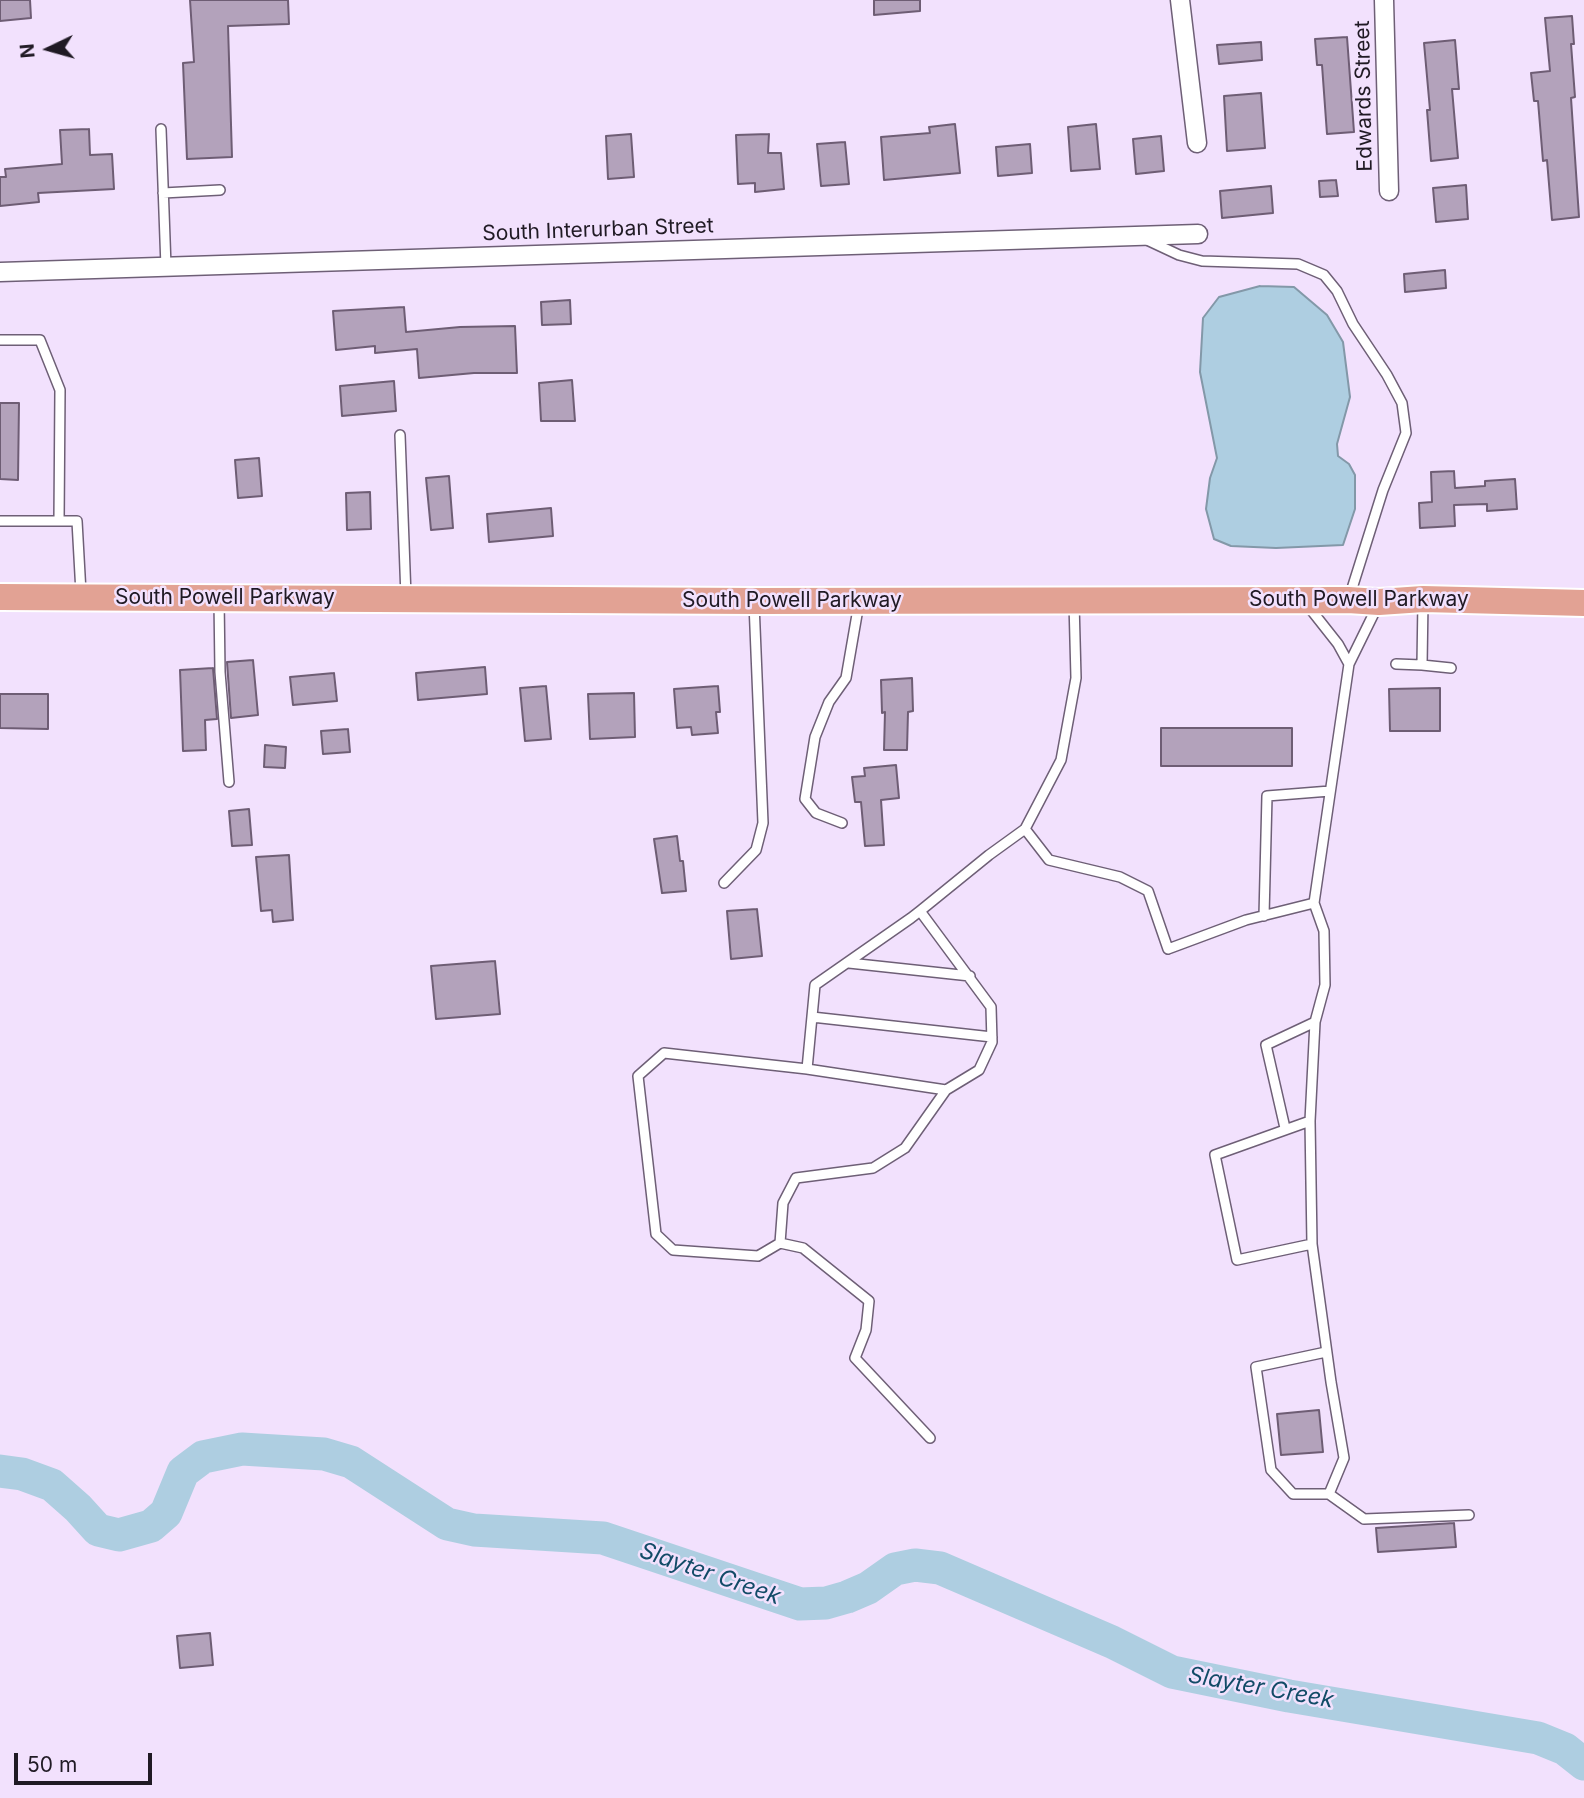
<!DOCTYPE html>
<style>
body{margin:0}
#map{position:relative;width:1584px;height:1798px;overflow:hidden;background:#f2e1fd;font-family:Inter,sans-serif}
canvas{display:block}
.north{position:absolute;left:14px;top:14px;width:70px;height:70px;-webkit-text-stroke:5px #f2e1fd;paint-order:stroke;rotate:265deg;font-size:19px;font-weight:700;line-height:28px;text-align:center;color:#201a24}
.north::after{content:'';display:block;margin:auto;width:24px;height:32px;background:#201a24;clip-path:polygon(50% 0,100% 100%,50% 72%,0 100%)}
.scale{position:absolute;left:14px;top:1753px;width:138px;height:32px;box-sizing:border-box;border:4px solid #201a24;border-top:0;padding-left:9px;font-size:21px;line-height:24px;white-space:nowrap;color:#201a24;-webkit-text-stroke:5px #f2e1fd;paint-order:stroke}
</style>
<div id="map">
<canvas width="1584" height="1798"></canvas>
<div class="north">N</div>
<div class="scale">50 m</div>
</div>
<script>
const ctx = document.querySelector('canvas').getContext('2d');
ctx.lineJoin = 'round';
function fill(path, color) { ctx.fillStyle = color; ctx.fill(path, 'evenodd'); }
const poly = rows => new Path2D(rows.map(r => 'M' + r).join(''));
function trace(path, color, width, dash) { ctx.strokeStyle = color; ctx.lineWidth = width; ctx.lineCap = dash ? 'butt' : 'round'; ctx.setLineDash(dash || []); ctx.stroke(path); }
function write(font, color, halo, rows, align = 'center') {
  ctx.font = font + ' Inter,sans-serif'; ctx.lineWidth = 5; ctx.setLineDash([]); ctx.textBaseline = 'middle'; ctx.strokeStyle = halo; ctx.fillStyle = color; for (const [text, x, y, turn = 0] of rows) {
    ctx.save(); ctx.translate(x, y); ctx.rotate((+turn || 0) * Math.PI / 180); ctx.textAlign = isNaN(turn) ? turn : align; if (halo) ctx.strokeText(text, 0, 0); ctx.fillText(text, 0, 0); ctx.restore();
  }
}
const water = poly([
 [1260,286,1294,287,1327,315,1343,342,1350,397,1337,444,1338,456,1349,464,1355,475,1355,509,1343,545,1276,548,1231,546,1214,539,1206,509,1210,478,1217,458,1200,372,1203,318,1219,297,1260,286]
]);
fill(water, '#aecee1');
trace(water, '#8398a8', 2);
trace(poly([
 [0,1471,22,1474,52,1485,78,1508,98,1530,119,1535,151,1526,166,1513,183,1472,203,1457,242,1449,324,1454,351,1462,447,1524,474,1530,603,1538,800,1604,826,1603,847,1597,868,1588,895,1569,915,1565,940,1568,1112,1642,1172,1672,1289,1696,1538,1738,1565,1749,1584,1764]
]), '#aecee1', 33);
const building = poly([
 [0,0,30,0,31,18,0,21,0,0],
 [190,0,288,0,289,24,228,26,232,157,187,159,183,63,194,62,190,0],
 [874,0,920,0,920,11,874,15,874,0],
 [1572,16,1574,44,1571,44,1575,97,1571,98,1579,217,1552,220,1547,160,1543,161,1538,101,1534,101,1531,73,1550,71,1545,18,1572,16],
 [1347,37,1354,132,1327,134,1322,65,1317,65,1315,39,1347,37],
 [1455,40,1459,89,1452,89,1458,158,1431,161,1427,110,1430,110,1424,43,1455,40],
 [1261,42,1262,60,1219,64,1217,45,1261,42],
 [1261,93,1265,148,1227,151,1224,96,1261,93],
 [955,124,960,173,884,180,881,137,930,133,929,127,955,124],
 [1096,124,1100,169,1071,171,1068,127,1096,124],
 [89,129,90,155,112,154,114,189,38,193,39,202,0,206,0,177,6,177,5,169,62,164,60,130,89,129],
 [631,134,634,177,608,179,606,136,631,134],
 [769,134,768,153,781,153,784,189,755,192,755,183,738,184,736,135,769,134],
 [1161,136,1164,171,1136,174,1133,139,1161,136],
 [845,142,849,184,821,186,817,144,845,142],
 [1030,144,1032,173,998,176,996,147,1030,144],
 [1336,180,1338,196,1320,197,1319,181,1336,180],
 [1466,185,1468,219,1436,222,1433,188,1466,185],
 [1271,186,1273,213,1222,218,1220,191,1271,186],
 [1445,270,1446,288,1405,292,1404,274,1445,270],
 [570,300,571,324,542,325,541,302,570,300],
 [404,307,406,332,460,327,515,326,517,373,474,373,419,378,417,349,375,353,375,346,336,350,333,311,404,307],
 [572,380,575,421,541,421,539,383,572,380],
 [394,381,396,411,342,416,340,386,394,381],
 [0,403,19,403,18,480,0,479,0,403],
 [259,458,262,496,238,498,235,460,259,458],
 [1454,471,1455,488,1485,486,1485,481,1515,479,1517,509,1487,511,1487,504,1454,505,1455,526,1420,528,1419,503,1432,502,1431,472,1454,471],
 [449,476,453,528,431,530,426,478,449,476],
 [370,492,371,529,347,530,346,493,370,492],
 [551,508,553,536,489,542,487,514,551,508],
 [253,660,258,715,231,718,227,662,253,660],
 [485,667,487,694,418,700,416,673,485,667],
 [213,668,217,719,205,720,206,750,183,751,180,670,213,668],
 [334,673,337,701,293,705,290,677,334,673],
 [912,678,913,711,908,712,907,750,884,750,885,712,882,713,881,680,912,678],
 [546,686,551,739,525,741,520,688,546,686],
 [718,686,720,712,716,712,718,733,692,735,691,727,677,728,674,689,718,686],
 [1440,688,1440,731,1390,731,1389,689,1440,688],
 [634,693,635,737,590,739,588,694,634,693],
 [0,694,48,694,48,729,0,728,0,694],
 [1161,728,1292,728,1292,766,1161,766,1161,728],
 [348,729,350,752,323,754,321,731,348,729],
 [265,745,286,747,285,768,264,767,265,745],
 [896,765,899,798,881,800,884,845,865,846,861,802,855,802,852,777,865,776,864,768,896,765],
 [249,809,252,845,232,846,229,811,249,809],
 [677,836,680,861,683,861,686,891,662,893,654,839,677,836],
 [289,855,293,920,273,922,272,910,261,911,256,857,289,855],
 [757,909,762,956,731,959,727,911,757,909],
 [495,961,500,1014,436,1019,431,966,495,961],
 [1319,1410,1323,1452,1281,1455,1277,1414,1319,1410],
 [1454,1523,1456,1547,1378,1552,1376,1528,1454,1523],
 [210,1633,213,1665,180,1668,177,1636,210,1633]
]);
fill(building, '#b3a2bb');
trace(building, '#6e5d74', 2);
const service = poly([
 [161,129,166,267],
 [163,193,220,190],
 [1147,240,1179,255,1202,261,1298,264,1324,275,1337,291,1353,324,1387,375,1402,403,1406,433,1383,490,1349,598],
 [0,340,40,340,60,390,59,521],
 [400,435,406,597],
 [0,521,77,521,81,593],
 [219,599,220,672,229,782],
 [1308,606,1338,644,1349,664],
 [1396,664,1422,665,1423,601],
 [1422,665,1451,668],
 [842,823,816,813,805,799,815,737,829,702,846,678,859,603],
 [1025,829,1049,860,1120,877,1148,891,1168,949,1246,920,1314,903],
 [724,883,756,850,763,823,754,603],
 [920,911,991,1007,992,1042,979,1070,946,1090,905,1148,873,1168,796,1178,783,1203,780,1243,758,1256,673,1250,656,1234,638,1076,664,1053,807,1069,815,985,911,918,920,911,989,855,1025,829,1061,760,1076,678,1074,602],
 [1264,916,1267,796,1330,791],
 [849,963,970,976],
 [812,1017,992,1037],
 [807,1069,946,1090],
 [1310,1121,1215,1155,1237,1260,1312,1244],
 [1285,1128,1266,1045,1315,1022],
 [780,1243,803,1248,869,1301,866,1330,855,1358,930,1438],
 [1326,1352,1256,1367,1271,1470,1293,1494,1329,1494,1344,1458,1331,1382,1312,1244,1310,1121,1315,1022,1325,985,1324,931,1314,903,1349,664,1377,607],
 [1329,1494,1364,1519,1469,1515]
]);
const minor = poly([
 [1180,0,1197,143],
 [1384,0,1389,191],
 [0,272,1198,234]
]);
const primary = poly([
 [0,597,754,601,1348,600,1379,602,1423,599,1584,603]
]);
trace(service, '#6e5f76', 12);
trace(minor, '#6e5f76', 21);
trace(primary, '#fff', 30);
trace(service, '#fff', 9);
trace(minor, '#fff', 18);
trace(primary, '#e2a294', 26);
write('21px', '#201a24', '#f2e1fd', [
 ["Edwards Street",1364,96,-91],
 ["South Interurban Street",598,230,-2],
 ["South Powell Parkway",225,598],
 ["South Powell Parkway",1359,600],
 ["South Powell Parkway",792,601]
]);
write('italic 23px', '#124b67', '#f2e1fd', [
 ["Slayter Creek",710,1574,19],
 ["Slayter Creek",1261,1688,10]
]);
</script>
